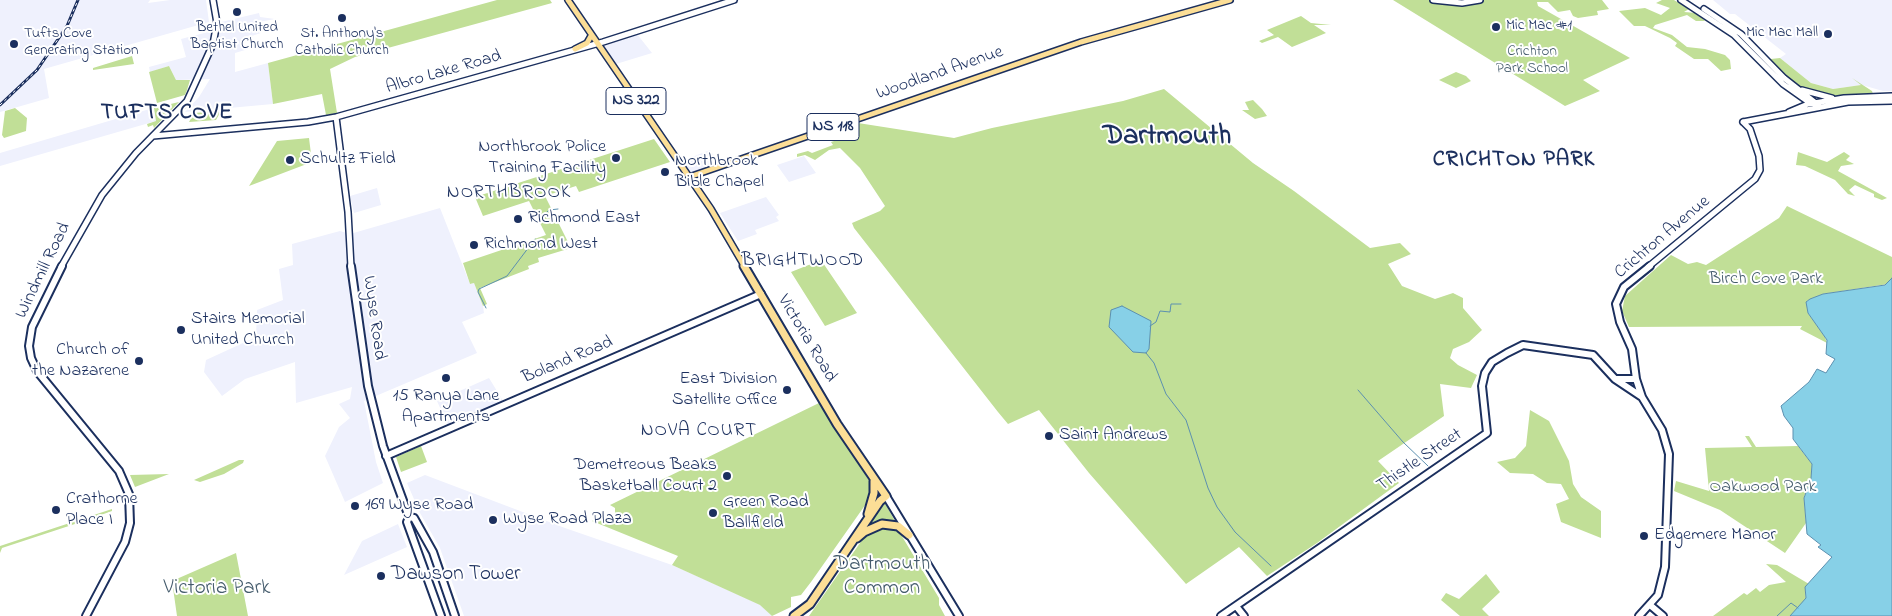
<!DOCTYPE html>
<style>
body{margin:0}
canvas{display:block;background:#fff}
</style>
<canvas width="1892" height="616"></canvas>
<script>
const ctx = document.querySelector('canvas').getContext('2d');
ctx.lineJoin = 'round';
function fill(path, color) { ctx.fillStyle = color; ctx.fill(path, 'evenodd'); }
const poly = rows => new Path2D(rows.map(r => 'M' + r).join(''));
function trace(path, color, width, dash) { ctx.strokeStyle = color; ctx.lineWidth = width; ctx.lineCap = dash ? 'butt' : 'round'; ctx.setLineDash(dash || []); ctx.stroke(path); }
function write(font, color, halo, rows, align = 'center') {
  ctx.font = font + ' "Indie Flower",sans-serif'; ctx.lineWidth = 4; ctx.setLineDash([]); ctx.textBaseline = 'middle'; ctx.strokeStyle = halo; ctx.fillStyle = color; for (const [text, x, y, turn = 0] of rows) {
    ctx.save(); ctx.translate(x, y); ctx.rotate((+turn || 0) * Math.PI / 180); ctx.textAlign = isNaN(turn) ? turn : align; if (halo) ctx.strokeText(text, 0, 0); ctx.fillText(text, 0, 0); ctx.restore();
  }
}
fill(poly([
 [0,0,150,0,148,3,170,0,206,0,209,22,44,69,49,98,0,112],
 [1713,0,1892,0,1892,91,1883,91,1862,85,1833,89,1811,83,1780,58,1786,54,1735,14,1730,14],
 [259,13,260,17,275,19,259,22,261,33,242,39,245,50,235,53,235,72,268,63,273,104,185,112,199,97,210,79,176,80,169,66,150,72,149,67,186,57,181,39,216,30,217,23],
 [637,34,652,53,616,64,602,44],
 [153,108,156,121,0,166,0,153],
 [710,150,721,165,689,176,679,162],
 [804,156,816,173,789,182,777,165],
 [377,188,381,205,354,213,350,196],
 [766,197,779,215,776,217,779,221,755,230,757,234,738,241,720,213],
 [440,208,470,284,474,283,483,306,484,313,462,322,477,353,364,401,376,462,383,483,345,502,325,456,339,427,350,418,339,404,350,399,352,387,296,403,295,362,245,379,222,396,204,372,206,360,256,337,257,310,283,300,279,269,293,265,292,244,340,231,350,234],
 [489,378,505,404,449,428,437,401],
 [425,475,565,528,672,565,761,605,772,616,464,616,440,548,420,513,407,483],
 [398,524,407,547,344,575,362,541]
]), '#eff1fd');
fill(poly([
 [497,0,550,0,552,3,355,57,330,69,337,113,326,115,322,94,273,104,268,63],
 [1393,0,1602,0,1609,9,1597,11,1598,15,1578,18,1573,16,1570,10,1558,12,1548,2,1537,2,1538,6,1630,58,1583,80,1600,91,1565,106],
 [1662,0,1674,0,1689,9,1684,12,1697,13,1705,21,1696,21,1687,15,1655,25,1653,28,1672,35,1687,47,1705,49,1725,55,1730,60,1731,69,1721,71,1708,59,1694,59,1675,46,1677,43,1670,38,1645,26,1634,26,1619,11,1645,8,1661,15,1670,8,1656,3],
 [1301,16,1311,23,1331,25,1314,25,1326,33,1292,47,1278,37,1262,43,1259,41,1274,35,1267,30],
 [132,56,134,64,93,70,93,68],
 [1780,58,1811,83,1833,89,1861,85,1852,78,1872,91,1873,94,1832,97,1800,88,1770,62,1771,59],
 [169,66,176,80,190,80,187,90,185,95,157,103,149,72],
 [1456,72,1466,76,1471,81,1456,88,1439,80],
 [1164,89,1253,163,1294,191,1370,248,1400,243,1411,254,1388,264,1402,286,1435,299,1453,293,1463,298,1463,308,1482,330,1469,342,1453,349,1450,358,1458,365,1477,375,1471,388,1440,384,1444,416,1378,461,1399,483,1317,543,1267,576,1239,547,1186,584,1089,473,1039,410,1008,424,998,412,854,228,852,223,880,211,885,206,860,168,840,148,829,150,815,160,805,155,797,157,797,154,808,151,812,153,833,145,831,142,834,141,828,134,858,123,954,138,992,128,1123,101],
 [1253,100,1262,109,1267,116,1255,119,1242,110,1249,110,1245,102],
 [179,102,154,128,153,125,148,127,147,124,156,121,154,108],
 [15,108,27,118,26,131,4,138,2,135,5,111],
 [221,111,216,120,189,122,194,113],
 [309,138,312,162,249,186,277,141],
 [654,139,670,162,579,192,576,186,545,196,571,248,538,258,539,262,528,266,529,269,480,288,487,304,483,306,474,283,470,284,463,263,546,235,529,201,483,216,475,197],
 [1798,152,1827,162,1844,152,1850,156,1846,160,1854,164,1841,166,1838,171,1887,198,1882,200,1874,197,1874,194,1855,185,1849,190,1855,196,1848,194,1835,180,1805,166,1796,165],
 [1787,206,1892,257,1892,278,1888,284,1823,294,1807,301,1808,313,1825,337,1827,343,1800,329,1802,326,1629,327,1622,311,1625,296,1671,255,1688,264,1697,262,1706,265,1779,218],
 [821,260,857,313,825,326,791,272],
 [819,403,872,485,868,501,811,582,801,595,791,597,791,607,772,616,760,605,672,565,678,556,592,521,598,518,607,521,615,516,615,508,610,505],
 [1530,410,1549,421,1569,461,1573,484,1581,497,1601,511,1601,538,1561,522,1556,504,1569,499,1561,484,1547,483,1533,474,1510,473,1497,462,1515,458,1526,446],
 [1745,436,1749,436,1756,447,1798,446,1812,464,1811,479,1804,497,1806,523,1785,553,1720,510,1674,491,1676,481,1709,491,1705,448,1752,447],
 [421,446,427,462,401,472,396,457],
 [239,460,244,460,243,463,224,474,200,482,194,480],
 [169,474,135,487,130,475],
 [885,503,896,523,887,521,869,525],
 [112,509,112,511,84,521,2,548,0,553,0,546],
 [885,526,897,528,939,598,939,605,945,616,809,616,867,533],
 [236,553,248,616,177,616,172,581],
 [1766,564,1777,565,1809,584,1805,591,1806,598,1803,604,1790,616,1713,616,1744,593,1747,595,1756,588,1760,592,1769,585,1786,582],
 [1486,574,1500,592,1482,609,1489,616,1460,616,1441,600,1446,593,1459,599]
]), '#c1df97');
const water = poly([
 [1892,278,1892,616,1790,616,1806,598,1805,587,1832,557,1818,547,1821,545,1807,534,1804,498,1811,479,1812,464,1793,439,1793,428,1784,416,1781,406,1809,382,1817,369,1826,373,1835,359,1826,354,1827,340,1808,313,1806,302,1810,299,1823,294,1885,285,1892,278],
 [1122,306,1151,321,1149,349,1146,353,1133,352,1109,327,1111,310,1122,306]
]);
fill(water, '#87d0e7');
trace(water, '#5c90b0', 1);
trace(poly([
 [540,219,549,210,558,209],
 [486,308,478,292,479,289,507,276,535,239],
 [1150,326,1156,322,1160,311,1170,312,1171,304,1181,304],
 [1146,353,1154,363,1166,394,1186,420,1208,488,1217,507,1235,532,1271,566],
 [1358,390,1403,442,1428,466],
 [1777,616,1791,603,1798,608]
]), '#5c90b0', 1);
const secondaryFar1 = poly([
 [1433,0,1462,3,1480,0],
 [1681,0,1734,35,1783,84,1807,101,1821,107],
 [1704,9,1741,34,1784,78,1817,104],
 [1802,90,1832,98],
 [1789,112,1808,104,1844,98,1892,96],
 [336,117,348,212,351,267],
 [1743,122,1848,102,1892,101],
 [153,136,308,122,336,117,603,42,734,0],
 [61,267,102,195,136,153,187,101,213,44,217,23,213,0],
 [1648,267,1755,179,1760,170,1759,156,1750,129,1743,122]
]);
const secondary = poly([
 [62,266,32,327,29,346,31,358,37,371,119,471,129,494,130,523,125,542,86,616],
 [351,266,368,386,383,446,409,517,414,518,433,552,455,616],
 [1616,379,1636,379],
 [386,456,761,294],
 [886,496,959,616],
 [409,517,407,522,441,616],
 [1650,605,1663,616],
 [1236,606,1244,616],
 [1221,616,1487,433,1482,386,1485,373,1492,362,1507,353,1523,345,1593,355,1615,379,1642,397],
 [1639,616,1658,595,1665,567,1669,454,1662,430,1642,397,1636,379,1632,349,1620,322,1616,304,1624,287,1650,266]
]);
const primaryFar1 = poly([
 [568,0,711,209,745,267],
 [575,49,587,43,591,36],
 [689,177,1081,42,1230,0]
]);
const primary = poly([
 [744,266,837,424,886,496,880,501,810,604,794,616],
 [868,514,874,493,874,481],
 [857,538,864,532,882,524,898,526,909,535]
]);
trace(secondaryFar1, '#1b2f5e', 8);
trace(secondary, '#1b2f5e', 10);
trace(primaryFar1, '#1b2f5e', 8);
trace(primary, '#1b2f5e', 11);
trace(secondaryFar1, '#fff', 5);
trace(secondary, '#fff', 6);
trace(primaryFar1, '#fcde96', 5);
trace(primary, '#fcde96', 7);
const rail = poly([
 [0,105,37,70,67,26,78,0]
]);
trace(rail, '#1b2f5e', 3);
trace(rail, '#fff', 1, [3]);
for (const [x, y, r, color] of [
 [237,12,5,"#1b2f5e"],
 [342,18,5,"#1b2f5e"],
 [1496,27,5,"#1b2f5e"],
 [1828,34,5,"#1b2f5e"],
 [14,44,5,"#1b2f5e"],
 [616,158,5,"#1b2f5e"],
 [290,160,5,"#1b2f5e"],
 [665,172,5,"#1b2f5e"],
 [518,219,5,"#1b2f5e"],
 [474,245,5,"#1b2f5e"],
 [181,330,5,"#1b2f5e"],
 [139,361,5,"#1b2f5e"],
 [446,378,5,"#1b2f5e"],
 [787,390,5,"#1b2f5e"],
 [1049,436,5,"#1b2f5e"],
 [727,476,5,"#1b2f5e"],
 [355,506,5,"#1b2f5e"],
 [56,510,5,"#1b2f5e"],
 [713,513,5,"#1b2f5e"],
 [493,520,5,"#1b2f5e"],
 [1644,536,5,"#1b2f5e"],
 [381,576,5,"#1b2f5e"]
]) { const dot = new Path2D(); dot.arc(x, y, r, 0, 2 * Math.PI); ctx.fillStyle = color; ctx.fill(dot); trace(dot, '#fff', 2); }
write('15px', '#1b2f5e', '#fff', [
 ["Mic Mac #1",1506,27],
 ["Bethel United",237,29,"center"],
 ["Baptist Church",237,46,"center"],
 ["Mic Mac Mall",1818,34,"right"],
 ["Tufts Cove",24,35],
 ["Generating Station",24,52],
 ["St. Anthony's",342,35,"center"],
 ["Catholic Church",342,52,"center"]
], 'left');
write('15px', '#445b6c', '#fff', [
 ["Crichton",1532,53],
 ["Park School",1532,70]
]);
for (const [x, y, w] of [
 [636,101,60],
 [833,127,52]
]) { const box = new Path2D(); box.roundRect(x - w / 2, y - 13.5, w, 27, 4); ctx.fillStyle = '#fff'; ctx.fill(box); trace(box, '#1b2f5e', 1); }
write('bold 16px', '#1b2f5e', null, [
 ["NS 322",636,101],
 ["NS 118",833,127]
]);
write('18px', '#1b2f5e', '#fff', [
 ["Albro Lake Road",444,73,-16],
 ["Woodland Avenue",940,74,-19],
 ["Crichton Avenue",1663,238,-40],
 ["Windmill Road",44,271,-64],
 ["Wyse Road",373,318,82],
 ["Victoria Road",806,339,59],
 ["Boland Road",568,361,-23],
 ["Thistle Street",1420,461,-34]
]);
write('18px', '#1b2f5e', '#fff', [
 ["Northbrook Police",606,148,"right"],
 ["Training Facility",606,169,"right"],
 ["Schultz Field",300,160],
 ["Northbrook",675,162],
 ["Bible Chapel",675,183],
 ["Richmond East",528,219],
 ["Richmond West",484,245],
 ["Stairs Memorial",191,320],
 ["United Church",191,341],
 ["Church of",129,351,"right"],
 ["the Nazarene",129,372,"right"],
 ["East Division",777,380,"right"],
 ["Satellite Office",777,401,"right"],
 ["15 Ranya Lane",446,397,"center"],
 ["Apartments",446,418,"center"],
 ["Saint Andrews",1059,436],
 ["Demetreous Beaks",717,466,"right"],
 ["Basketball Court 2",717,487,"right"],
 ["Crathorne",66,500],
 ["Place I",66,521],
 ["Green Road",723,503],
 ["Ballfield",723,524],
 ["169 Wyse Road",365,506],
 ["Wyse Road Plaza",503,520],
 ["Edgemere Manor",1654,536]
], 'left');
write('18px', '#445b6c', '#fff', [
 ["Birch Cove Park",1766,280],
 ["Oakwood Park",1763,488]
]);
ctx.letterSpacing = '1px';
write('19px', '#1b2f5e', '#fff', [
 ["NORTHBROOK",509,194],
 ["BRIGHTWOOD",803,262],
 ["NOVA COURT",699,432]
]);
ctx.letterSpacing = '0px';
write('21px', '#445b6c', '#fff', [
 ["Dartmouth",882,566],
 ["Common",882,590],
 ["Victoria Park",217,590]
]);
write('21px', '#1b2f5e', '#fff', [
 ["Dawson Tower",391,576]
], 'left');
ctx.letterSpacing = '1px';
write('bold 22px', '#1b2f5e', '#fff', [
 ["TUFTS COVE",167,114],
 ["CRICHTON PARK",1514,161]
]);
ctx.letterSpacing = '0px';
write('bold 28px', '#1b2f5e', '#fff', [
 ["Dartmouth",1167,138]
]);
</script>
